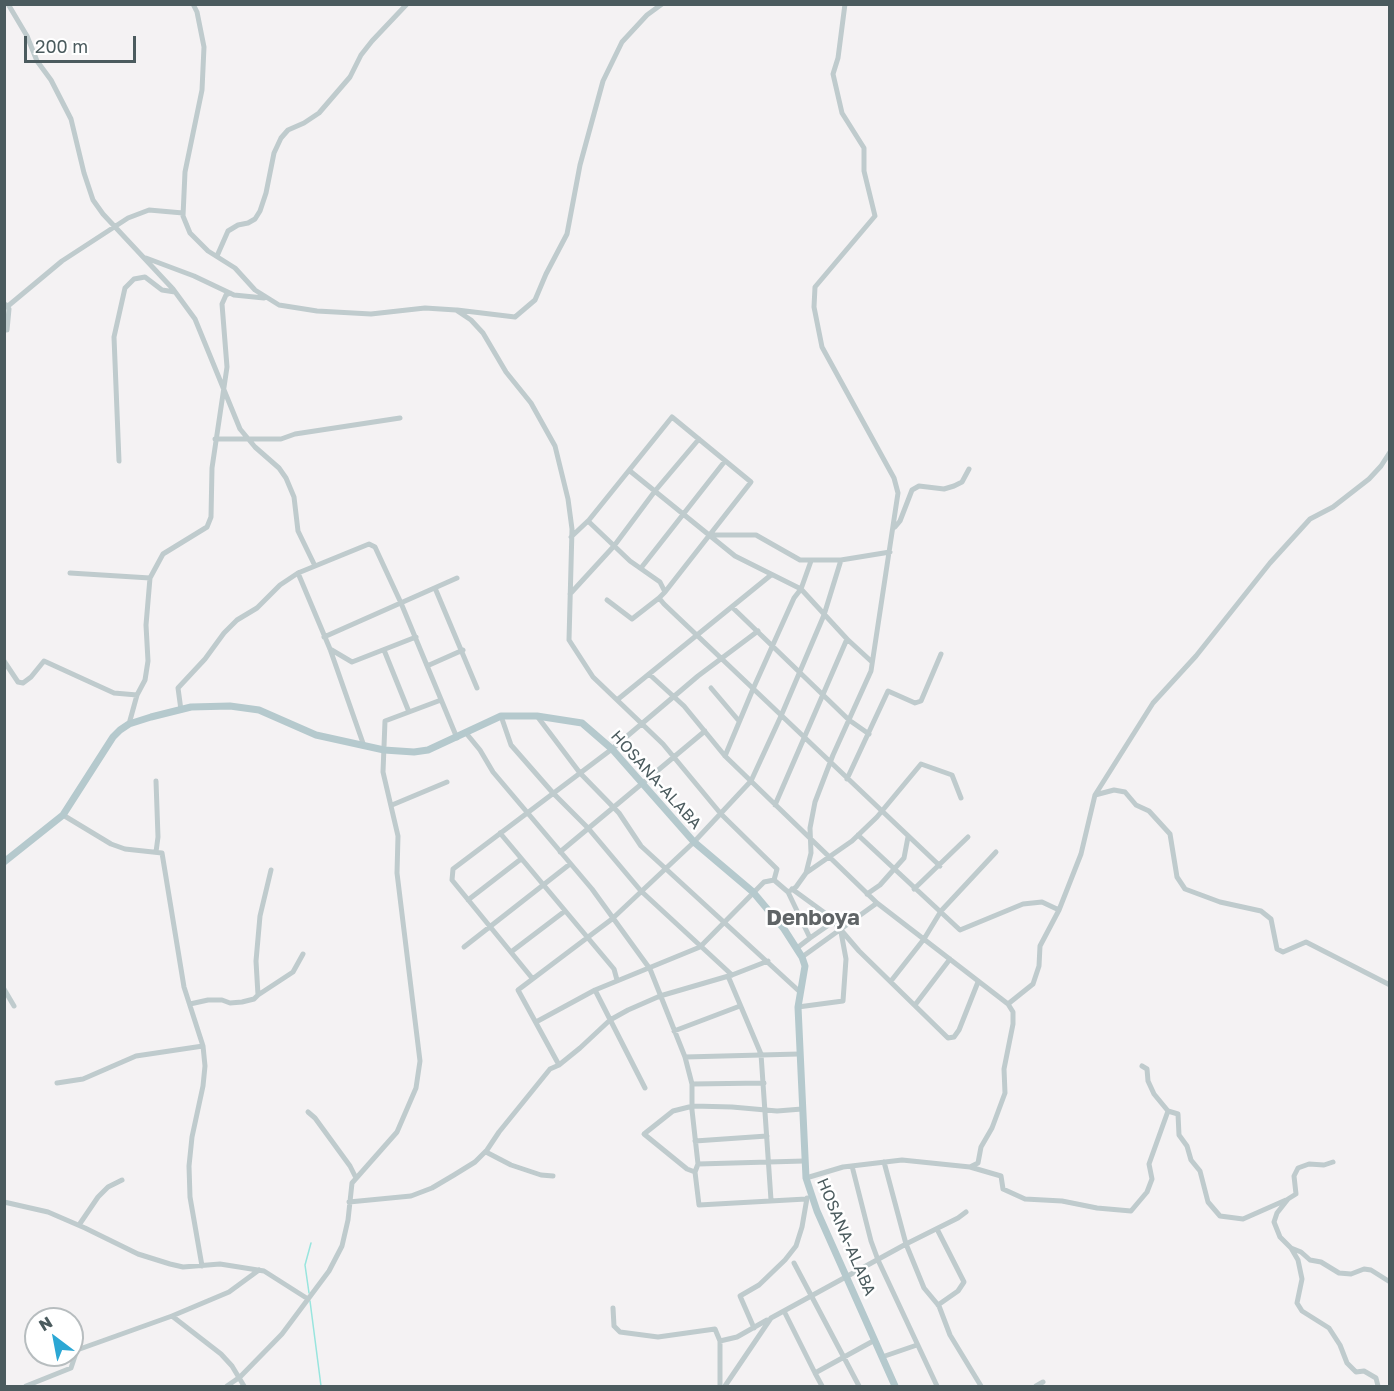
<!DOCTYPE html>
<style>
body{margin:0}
#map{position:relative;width:1394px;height:1391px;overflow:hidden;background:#f4f2f3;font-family:"Golos Text",sans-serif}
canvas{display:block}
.frame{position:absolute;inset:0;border:6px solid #4b5b5e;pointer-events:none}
.north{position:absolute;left:24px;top:1307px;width:60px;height:60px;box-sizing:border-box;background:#fff;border:2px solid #b7bdbf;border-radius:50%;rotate:328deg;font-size:16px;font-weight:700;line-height:24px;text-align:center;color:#4b5b5e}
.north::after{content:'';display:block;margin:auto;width:21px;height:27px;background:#2ca7d4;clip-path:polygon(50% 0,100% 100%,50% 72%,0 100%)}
.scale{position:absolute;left:24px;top:36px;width:112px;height:27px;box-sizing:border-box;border:3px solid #4b5b5e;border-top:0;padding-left:8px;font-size:18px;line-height:21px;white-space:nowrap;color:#4b5b5e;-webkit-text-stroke:4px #fff;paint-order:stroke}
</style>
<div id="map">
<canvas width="1394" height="1391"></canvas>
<div class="frame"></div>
<div class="north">N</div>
<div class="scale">200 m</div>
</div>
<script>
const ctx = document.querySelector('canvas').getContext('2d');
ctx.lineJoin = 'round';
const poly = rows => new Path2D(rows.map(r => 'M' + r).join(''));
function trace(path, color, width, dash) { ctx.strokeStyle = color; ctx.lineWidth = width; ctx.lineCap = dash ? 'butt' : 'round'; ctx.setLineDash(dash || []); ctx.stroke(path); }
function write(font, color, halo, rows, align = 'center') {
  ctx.font = font + ' "Golos Text",sans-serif'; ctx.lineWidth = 5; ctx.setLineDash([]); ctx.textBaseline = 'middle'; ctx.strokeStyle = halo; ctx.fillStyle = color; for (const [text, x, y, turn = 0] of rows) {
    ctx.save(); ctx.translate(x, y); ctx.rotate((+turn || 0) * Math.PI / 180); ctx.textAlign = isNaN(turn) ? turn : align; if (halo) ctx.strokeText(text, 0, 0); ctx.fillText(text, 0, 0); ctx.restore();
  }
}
trace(poly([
 [309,1293,305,1265,311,1243],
 [310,1301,321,1386]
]), '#98e5de', 1.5);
trace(poly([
 [8,4,27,36,37,61,51,80,71,119,84,173,93,200,103,214,173,289,195,319,240,429,255,447,279,468,286,478,294,497,298,531,315,566],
 [193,4,197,12,204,47,202,90,185,172,183,216,190,233,208,251,235,268,255,290,279,305,317,311,371,314,425,308,456,310,471,320,483,333,506,372,531,403,555,446,568,499,572,529,569,640,593,677,663,744,721,814,777,869,774,880],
 [217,256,228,231,238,225,248,223,255,219,260,211,266,193,274,153,281,138,288,130,304,123,319,113,350,77,361,55,372,41,407,4],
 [146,258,194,276,234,295,264,298],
 [8,306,62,261,128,218,149,210,183,213],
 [457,310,515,317,535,300,546,274,567,234,580,165,603,81,622,42,647,15,662,4],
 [4,330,7,330,9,309,6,305],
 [215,439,281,439,295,434,400,418],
 [119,461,114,337,125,288,134,279,145,277,162,290,175,292],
 [630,471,735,556,801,589,847,639,872,662],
 [588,521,630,561,660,582,665,592,659,598,664,604,940,866],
 [895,527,900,521,912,490,919,486,944,489,954,486,962,482,969,469],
 [709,535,756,535,800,560,841,560,890,552],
 [571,537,589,520,672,417,751,482,665,592],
 [641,568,725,461],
 [70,573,150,578],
 [435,588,477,688],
 [570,594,614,546,655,491,699,439],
 [607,600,632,619,659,598],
 [732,607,849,720,869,734],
 [324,637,457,578],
 [330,649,352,662,416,637],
 [384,650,409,712],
 [4,661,18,682,23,683,31,677,44,661,114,693,137,695],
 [427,666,463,650],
 [649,674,684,706,725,756,877,903],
 [711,688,739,721],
 [617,700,771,575],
 [181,710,178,688,205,659,224,633,237,620,257,608,280,585,298,573],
 [501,716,511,745,553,793,588,828,641,891,732,975],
 [537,716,580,773,619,813,641,846,800,992],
 [129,724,137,695,145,680,148,661,146,625,150,578,163,554,207,527,211,517,212,468,227,367,222,304,226,295,230,293],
 [466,733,480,750,493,772,592,889,650,969,685,1057,692,1084,692,1110,698,1164,695,1172,699,1205,806,1199],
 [364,746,330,649,298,573,369,544,375,547,401,603,457,738],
 [725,756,753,689,794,598,801,589,811,561],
 [847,779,888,691,915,703,921,701,941,654],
 [156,781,158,837,156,852],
 [1095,795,1153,703,1196,656,1270,563,1310,519,1333,507,1369,479,1381,466,1390,452],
 [392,805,447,782],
 [775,805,847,639],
 [63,815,111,844,125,849,162,853,184,987,203,1046,205,1066,203,1086,192,1137,189,1166,190,1197,202,1266],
 [500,833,614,969,617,980],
 [858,835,960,930,1023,904,1042,902,1059,910],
 [560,852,705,731],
 [806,873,852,841,877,817,921,764,952,775,961,798],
 [792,889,829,916,859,951,948,1038,954,1037,959,1030,978,982],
 [914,889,968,837],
 [788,892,810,938,797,948],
 [867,894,880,885,904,858,908,837],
 [468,900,521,859],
 [810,938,833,922],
 [464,947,570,864],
 [511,952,565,911],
 [802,957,877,903,1008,1004,1033,984,1039,966,1040,946,1059,910,1081,854,1095,795,1114,790,1125,792,1136,805,1149,811,1170,834,1177,877,1185,889,1220,902,1261,911,1271,919,1277,949,1283,952,1306,942,1390,985],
 [728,976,761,1054,771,1200],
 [532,978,452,880,453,869,612,749,698,676,758,631],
 [891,981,924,939,941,911,996,852],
 [4,989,14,1006],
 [595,990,645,1088],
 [258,995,293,972,303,954],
 [190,1004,208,1000,222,1000,230,1003,242,1002,254,999,258,995,256,961,260,916,271,870],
 [915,1005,950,959],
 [798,1007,843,1001,846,959,841,932],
 [536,1022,595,990,700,947,764,882,774,880,788,892,796,887,806,873,811,853,810,828,815,802,833,755,871,671,898,493,894,478,822,347,814,307,815,287,875,216,864,171,864,148,842,113,833,74,838,58,845,4],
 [674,1031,740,1006],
 [685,1057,799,1054],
 [559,1065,518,990,612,919,694,842,751,781,781,716,824,615,841,560],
 [57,1083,83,1079,136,1056,203,1046],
 [692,1084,764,1083],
 [1168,1111,1178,1114,1179,1135,1187,1146,1191,1160,1200,1171,1208,1202,1220,1216,1243,1219,1286,1200],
 [308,1112,315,1118,350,1166,356,1178],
 [695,1141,767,1136],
 [486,1152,511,1165,541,1175,553,1176],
 [884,1162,906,1244,924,1288,939,1306,950,1335,981,1386],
 [1333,1162,1324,1165,1309,1164,1298,1168,1294,1176,1296,1194,1288,1199,1277,1213,1274,1222,1280,1237,1291,1248,1298,1260,1302,1279,1297,1303,1302,1311,1329,1328,1340,1345,1347,1363,1356,1372,1364,1371,1376,1378,1378,1386],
 [698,1164,804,1161],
 [852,1166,871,1241,878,1260,937,1386],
 [970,1167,1001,1176,1003,1189,1025,1199,1062,1201,1097,1208,1131,1211,1147,1192,1152,1179,1149,1164,1168,1111,1154,1094,1148,1081,1147,1069,1142,1066],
 [695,1172,687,1169,644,1134,673,1111,693,1106,732,1107,777,1111,802,1109],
 [806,1178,843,1167,902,1160,970,1167,978,1163,981,1147,992,1128,1005,1093,1004,1069,1013,1024,1013,1012,1008,1004],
 [4,1202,48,1212,85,1228,138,1254,170,1264,183,1267,220,1264,264,1271,308,1299],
 [349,1202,411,1196,432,1188,454,1175,475,1162,487,1150,499,1132,550,1069,559,1065,580,1048,610,1020,628,1010,660,996,732,975,768,961],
 [79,1225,98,1197,108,1187,122,1180],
 [937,1229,964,1282,958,1291,938,1305],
 [1291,1248,1301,1252,1310,1260,1321,1262,1339,1273,1351,1274,1364,1269,1371,1270,1390,1282],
 [794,1263,859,1386],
 [613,1308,614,1326,620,1332,658,1337,715,1329,720,1341,720,1386],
 [784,1311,815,1373,875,1340],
 [172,1316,229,1292,259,1270],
 [754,1328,740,1296,759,1285,785,1260,796,1246,802,1227,807,1198],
 [720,1341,737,1337,767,1320],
 [882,1357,917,1345],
 [815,1373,822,1386],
 [26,1386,71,1368,77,1350,172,1316,221,1354,232,1366,244,1386],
 [227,1386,240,1377,282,1334,329,1271,342,1246,348,1220,352,1183,397,1132,416,1088,420,1061,397,873,398,836,383,772,385,721,441,700],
 [725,1386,771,1318,906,1244,958,1218,966,1212],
 [1036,1386,1043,1382]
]), '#bfcbcd', 5);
trace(poly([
 [4,862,63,815,113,737,120,730,129,724,151,717,191,707,230,706,259,710,316,735,384,750,414,752,428,750,501,716,537,716,582,723,612,749,694,842,753,892,784,929,802,957,805,966,798,1007,806,1178,817,1211,895,1386]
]), '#b5c9cd', 7);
write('16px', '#4b5b5e', '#fff', [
 ["HOSANA-ALABA",656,780,48],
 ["HOSANA-ALABA",846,1237,67]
]);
write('bold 22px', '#5f6466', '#fff', [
 ["Denboya",813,918]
]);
</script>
